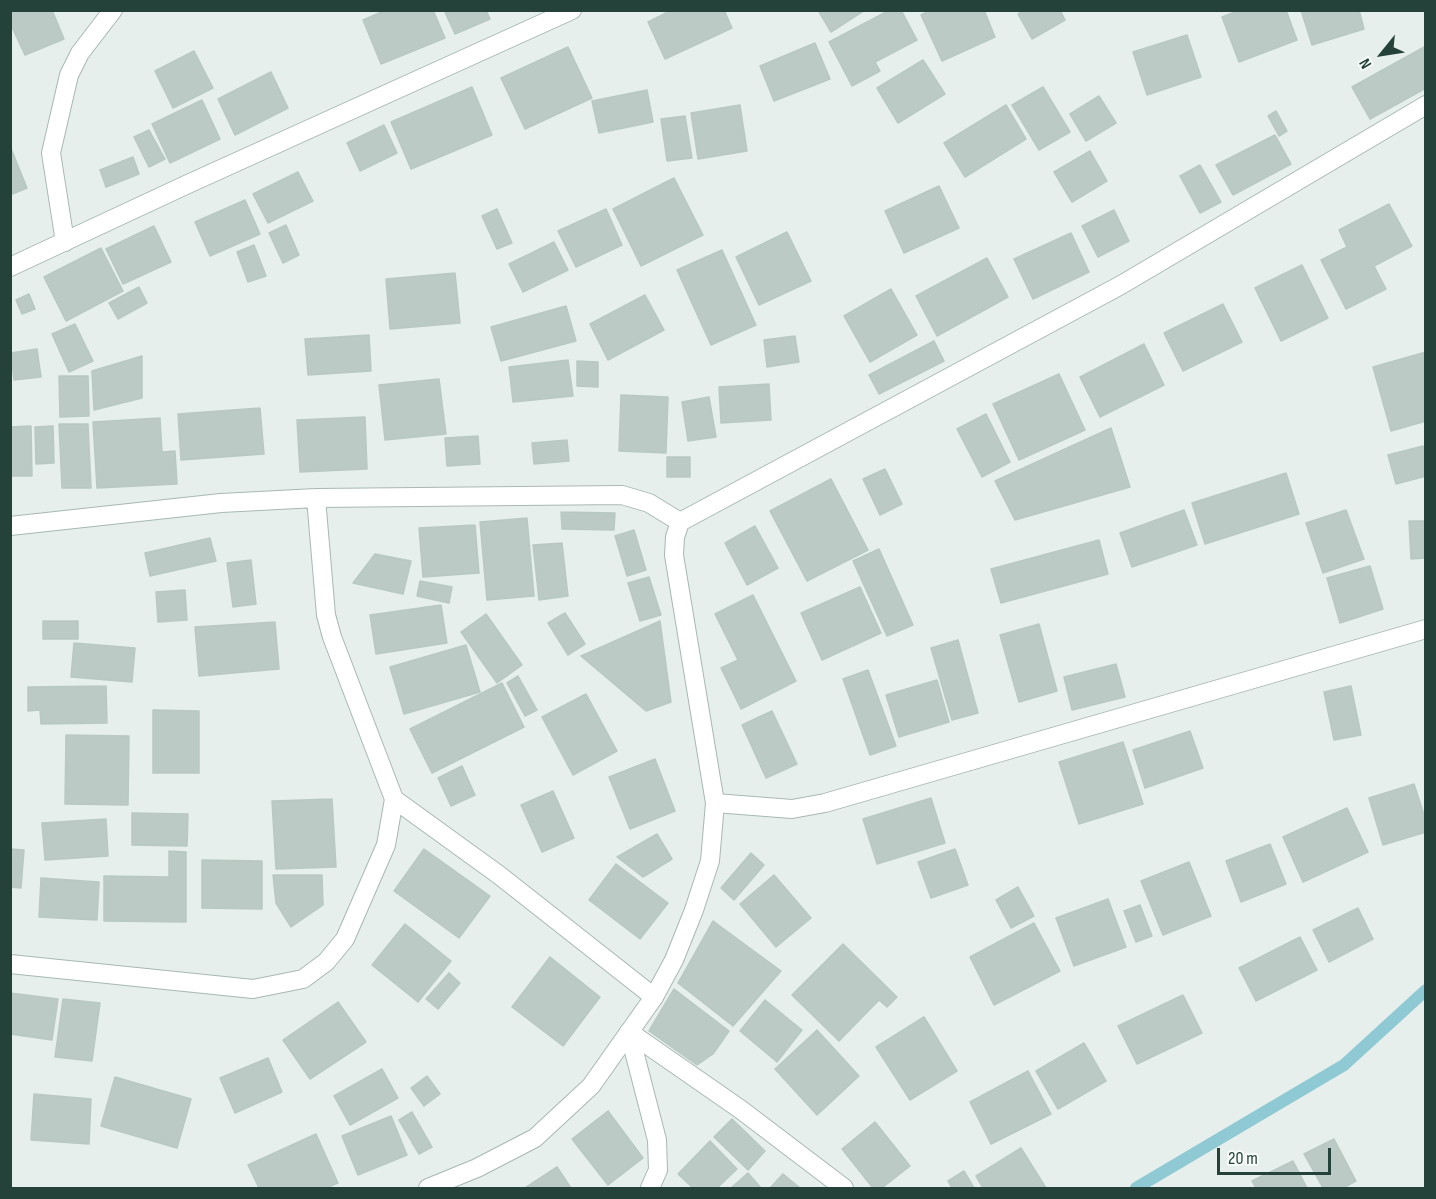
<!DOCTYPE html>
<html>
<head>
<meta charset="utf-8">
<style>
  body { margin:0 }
  #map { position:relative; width:1436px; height:1199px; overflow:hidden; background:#e6efeb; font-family:"Sofia Sans Condensed",sans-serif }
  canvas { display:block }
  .frame { position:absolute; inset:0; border:12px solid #24423a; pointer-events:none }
  .north { position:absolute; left:1352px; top:24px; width:60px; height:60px; -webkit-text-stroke:4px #f7fbf9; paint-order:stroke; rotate:240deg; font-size:16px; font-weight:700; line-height:24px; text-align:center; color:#24423a }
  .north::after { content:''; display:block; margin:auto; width:21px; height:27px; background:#24423a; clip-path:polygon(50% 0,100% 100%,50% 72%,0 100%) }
  .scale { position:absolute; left:1217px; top:1148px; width:114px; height:27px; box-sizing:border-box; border:3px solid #24423a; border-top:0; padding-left:8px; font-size:18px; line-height:21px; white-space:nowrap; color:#24423a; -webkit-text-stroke:4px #f7fbf9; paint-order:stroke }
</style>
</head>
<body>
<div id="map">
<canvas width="1436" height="1199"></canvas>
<div class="frame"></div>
<div class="north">N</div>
<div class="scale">20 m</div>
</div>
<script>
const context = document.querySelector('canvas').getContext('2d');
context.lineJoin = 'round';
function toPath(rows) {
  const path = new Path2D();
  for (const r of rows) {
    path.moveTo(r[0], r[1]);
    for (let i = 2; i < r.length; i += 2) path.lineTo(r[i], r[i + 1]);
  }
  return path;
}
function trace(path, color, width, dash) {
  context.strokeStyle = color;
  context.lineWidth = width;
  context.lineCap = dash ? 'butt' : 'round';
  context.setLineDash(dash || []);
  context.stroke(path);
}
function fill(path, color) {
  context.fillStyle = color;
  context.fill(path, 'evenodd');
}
trace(toPath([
  [1136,1188,1344,1065,1426,990]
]), '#8ec9d4', 12);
const building = toPath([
  [19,10,52,10,64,39,25,55,10,23,10,14,19,10],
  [386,10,433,10,445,38,381,64,363,20,386,10],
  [444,10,486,10,490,19,455,34,444,10],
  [672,10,724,10,732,28,665,59,648,22,672,10],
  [818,10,865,10,831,32,818,10],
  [890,10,901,10,917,40,875,62,880,71,852,86,829,42,890,10],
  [931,10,984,10,995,37,942,61,921,15,931,10],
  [1024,10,1060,10,1065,20,1032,39,1018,14,1024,10],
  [1240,10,1286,10,1297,40,1239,62,1222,17,1240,10],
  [1301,10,1359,10,1364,29,1312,45,1301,10],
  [1187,35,1201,77,1147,95,1133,52,1187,35],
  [815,43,830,79,774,101,760,66,815,43],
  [1426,46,1426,88,1370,119,1352,87,1426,46],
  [568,47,592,98,525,129,501,78,568,47],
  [194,51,213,88,173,108,155,71,194,51],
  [923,60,945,94,898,123,877,88,923,60],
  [271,72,288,108,235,135,218,99,271,72],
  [472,87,492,135,411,169,391,122,472,87],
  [1043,87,1070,132,1039,150,1012,105,1043,87],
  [647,90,653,122,599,133,592,101,647,90],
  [1099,96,1116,123,1086,141,1070,114,1099,96],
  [202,100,220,139,170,163,152,124,202,100],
  [740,105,747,151,698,159,691,113,740,105],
  [1006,105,1026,139,965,177,944,143,1006,105],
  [1276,111,1287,131,1279,136,1268,116,1276,111],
  [685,116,692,158,667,161,661,119,685,116],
  [384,125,397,153,360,171,347,143,384,125],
  [149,130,165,159,149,167,134,137,149,130],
  [1275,135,1291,164,1233,195,1216,165,1275,135],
  [10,146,27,188,10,195,10,146],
  [1090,151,1107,181,1072,202,1054,172,1090,151],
  [133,157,139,174,106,187,100,170,133,157],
  [1200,165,1221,202,1200,213,1180,176,1200,165],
  [298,172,313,201,268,223,253,194,298,172],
  [674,178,703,235,641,266,613,209,674,178],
  [939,186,959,228,904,253,885,211,939,186],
  [245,200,260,234,210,256,195,222,245,200],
  [1389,204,1412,246,1374,266,1386,289,1346,309,1321,260,1347,247,1339,230,1389,204],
  [497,209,512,243,497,249,482,216,497,209],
  [606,209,622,245,576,267,558,231,606,209],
  [1114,210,1129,241,1098,257,1082,226,1114,210],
  [286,225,299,255,283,263,269,233,286,225],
  [154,226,171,262,123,284,106,249,154,226],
  [787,232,811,281,759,305,736,257,787,232],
  [1071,233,1089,272,1033,299,1014,259,1071,233],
  [554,242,568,270,523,292,509,264,554,242],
  [254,245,266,276,248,282,237,252,254,245],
  [101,248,123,291,66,321,44,277,101,248],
  [722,250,756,325,711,345,677,270,722,250],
  [987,258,1008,297,937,336,916,296,987,258],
  [1302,265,1328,318,1281,341,1255,288,1302,265],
  [455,273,460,323,390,329,386,279,455,273],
  [139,287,147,303,118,319,109,303,139,287],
  [891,289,917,335,870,362,844,316,891,289],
  [29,294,35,309,22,314,16,300,29,294],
  [645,295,664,330,608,360,590,324,645,295],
  [1223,304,1242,342,1183,371,1164,333,1223,304],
  [566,306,576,341,501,361,491,327,566,306],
  [75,324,93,361,69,372,52,334,75,324],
  [369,335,371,371,308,375,305,339,369,335],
  [795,336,799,362,767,367,764,340,795,336],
  [934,341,944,361,879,394,869,375,934,341],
  [1144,344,1164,385,1100,417,1080,377,1144,344],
  [37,349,41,377,14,380,11,353,37,349],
  [1426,352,1426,421,1391,431,1373,367,1426,352],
  [142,356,142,398,94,410,92,371,142,356],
  [568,360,573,396,513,402,509,367,568,360],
  [577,361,598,362,598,387,577,386,577,361],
  [1059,374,1085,430,1019,460,993,404,1059,374],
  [59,376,88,376,89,416,60,417,59,376],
  [439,379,446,434,385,440,379,385,439,379],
  [769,384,771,420,721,423,719,387,769,384],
  [621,395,668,397,666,453,619,451,621,395],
  [709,397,716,437,688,441,682,402,709,397],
  [260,408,264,454,181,460,178,414,260,408],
  [986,414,1010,462,982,477,957,429,986,414],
  [365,417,367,469,300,472,297,420,365,417],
  [160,418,162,452,175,451,177,484,97,488,93,422,160,418],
  [59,424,88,424,91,488,62,488,59,424],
  [31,426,32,476,10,476,10,427,31,426],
  [53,426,54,463,36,464,35,427,53,426],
  [1111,428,1130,487,1015,520,995,481,1111,428],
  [478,436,480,464,447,466,445,438,478,436],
  [567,440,569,461,534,464,532,443,567,440],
  [1423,446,1426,458,1426,476,1396,484,1388,455,1423,446],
  [667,457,690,457,690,477,667,477,667,457],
  [885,469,902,504,880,515,863,479,885,469],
  [1286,473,1299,514,1205,544,1192,503,1286,473],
  [831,479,868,550,807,581,770,511,831,479],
  [1184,510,1197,545,1132,567,1120,533,1184,510],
  [1346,510,1364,559,1323,573,1306,523,1346,510],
  [561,512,615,513,614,530,562,529,561,512],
  [527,518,534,596,487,600,480,522,527,518],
  [1409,521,1426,521,1426,558,1411,559,1409,521],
  [475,525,479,573,423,577,419,528,475,525],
  [755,526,778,568,747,585,725,543,755,526],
  [634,530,646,570,627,576,615,536,634,530],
  [210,538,216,561,150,576,145,553,210,538],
  [1099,540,1108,574,1001,603,991,569,1099,540],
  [562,543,568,596,539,600,533,545,562,543],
  [879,549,913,625,887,636,853,561,879,549],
  [375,554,411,561,403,594,353,583,375,554],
  [251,560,256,604,233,607,227,563,251,560],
  [1370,566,1383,609,1340,623,1327,578,1370,566],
  [649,577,661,615,640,621,628,583,649,577],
  [420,581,452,587,449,603,417,596,420,581],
  [860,587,881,633,822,660,801,613,860,587],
  [185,590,187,620,158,622,156,592,185,590],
  [753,595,796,681,741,709,721,668,738,660,715,614,753,595],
  [441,605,447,643,376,654,370,615,441,605],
  [565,613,585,644,568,655,548,623,565,613],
  [486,614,522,665,497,683,461,632,486,614],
  [43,621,78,621,78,639,43,639,43,621],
  [660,621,671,702,646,711,581,656,660,621],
  [275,622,279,669,199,676,195,627,275,622],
  [1039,624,1057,691,1019,702,1000,635,1039,624],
  [958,640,978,713,952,720,931,648,958,640],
  [74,643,135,648,132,682,71,677,74,643],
  [466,645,480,692,404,714,390,667,466,645],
  [1116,664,1125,697,1072,710,1064,677,1116,664],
  [868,670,896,746,870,755,843,679,868,670],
  [518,676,537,710,525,716,507,683,518,676],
  [937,680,949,722,899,737,886,695,937,680],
  [502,683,524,727,432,773,410,729,502,683],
  [106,686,107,723,41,724,40,710,28,711,28,687,106,686],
  [1351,686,1361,735,1334,740,1324,692,1351,686],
  [586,694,617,751,573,775,542,717,586,694],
  [153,710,199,711,199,773,153,773,153,710],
  [772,711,797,764,766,778,742,725,772,711],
  [1190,731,1203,768,1145,788,1133,750,1190,731],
  [66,735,129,736,128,805,65,804,66,735],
  [1123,742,1143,804,1079,824,1059,762,1123,742],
  [655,759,675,811,630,829,609,777,655,759],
  [462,766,475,795,451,806,438,778,462,766],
  [1414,784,1426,821,1426,832,1383,845,1369,798,1414,784],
  [553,791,574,838,542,852,521,805,553,791],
  [931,798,945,843,877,864,863,819,931,798],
  [332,799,336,867,276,869,272,801,332,799],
  [1347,808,1368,852,1303,882,1283,837,1347,808],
  [132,813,188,814,187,846,132,845,132,813],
  [106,819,108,856,45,860,42,823,106,819],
  [657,834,672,859,643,877,617,857,657,834],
  [1270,844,1286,884,1241,902,1226,861,1270,844],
  [10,849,24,850,21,888,10,887,10,849],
  [424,849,490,896,459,938,394,891,424,849],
  [955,849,968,885,931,898,918,862,955,849],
  [169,851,186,852,186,922,104,921,104,876,169,877,169,851],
  [751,853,764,865,734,900,721,888,751,853],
  [202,860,262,861,262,909,202,908,202,860],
  [1189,862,1211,916,1163,935,1141,881,1189,862],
  [616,864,668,903,640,939,589,900,616,864],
  [273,875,322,875,323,905,291,927,276,903,273,875],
  [774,875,811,918,776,947,740,904,774,875],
  [41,878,99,882,97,920,39,917,41,878],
  [1018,887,1034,916,1011,928,996,900,1018,887],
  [1108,899,1126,947,1074,966,1056,918,1108,899],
  [1140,905,1152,936,1136,942,1124,911,1140,905],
  [1358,908,1373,939,1329,962,1313,930,1358,908],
  [713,921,781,971,733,1026,678,983,713,921],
  [1034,923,1060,971,994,1005,970,957,1034,923],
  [405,924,451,961,418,1002,372,965,405,924],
  [1300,937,1317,970,1256,1001,1239,968,1300,937],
  [843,944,897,997,887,1007,879,1000,839,1041,792,995,843,944],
  [550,957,600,997,563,1046,512,1007,550,957],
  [449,973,460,983,438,1009,426,999,449,973],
  [674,989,729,1031,713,1054,697,1065,649,1031,674,989],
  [10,993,58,999,52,1040,10,1034,10,993],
  [1183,995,1202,1033,1137,1064,1118,1026,1183,995],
  [63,999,100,1003,92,1061,55,1057,63,999],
  [765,1000,802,1030,777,1062,740,1031,765,1000],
  [338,1002,366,1042,310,1079,283,1040,338,1002],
  [924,1017,957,1071,910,1100,876,1047,924,1017],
  [817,1030,859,1076,817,1115,775,1069,817,1030],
  [1084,1043,1106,1081,1058,1109,1036,1071,1084,1043],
  [268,1058,282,1092,235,1113,220,1078,268,1058],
  [382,1069,398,1098,350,1125,334,1096,382,1069],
  [1028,1071,1051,1114,991,1144,970,1102,1028,1071],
  [427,1076,440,1094,424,1106,411,1088,427,1076],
  [115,1077,191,1099,177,1148,101,1126,115,1077],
  [34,1094,91,1099,89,1144,31,1140,34,1094],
  [608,1111,643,1158,608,1185,572,1139,608,1111],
  [412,1112,432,1147,419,1154,399,1120,412,1112],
  [391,1116,407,1155,358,1175,342,1136,391,1116],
  [732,1119,765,1151,748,1170,714,1137,732,1119],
  [875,1122,910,1166,882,1188,873,1188,842,1149,875,1122],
  [316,1134,338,1183,326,1188,259,1188,248,1165,316,1134],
  [1334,1139,1356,1181,1343,1188,1323,1188,1304,1154,1334,1139],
  [710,1141,737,1169,717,1188,693,1188,678,1174,710,1141],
  [1021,1148,1046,1188,983,1188,976,1176,1021,1148],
  [1293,1161,1307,1188,1256,1188,1252,1181,1293,1161],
  [557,1167,571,1188,525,1188,557,1167],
  [964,1171,974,1188,952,1188,948,1181,964,1171],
  [748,1173,761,1188,731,1188,748,1173],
  [783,1174,800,1188,770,1188,783,1174]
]);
fill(building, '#bbcac4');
trace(building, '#b8c9c2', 1.5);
const minor = toPath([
  [65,242,51,153,69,75,80,53,113,10],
  [10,267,188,184,572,10],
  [10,526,221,503,316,498,622,495,649,503,680,522],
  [394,799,499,875,654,997],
  [715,803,792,809,825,803,1426,629],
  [10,964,253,989,303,979,326,962,345,939,386,845,394,799,332,637,326,615,316,498],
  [629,1032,740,1109,844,1188],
  [629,1032,657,1140,658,1170,650,1188]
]);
const tertiary = toPath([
  [428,1188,477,1168,535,1138,591,1086,654,997,674,960,694,910,710,861,715,803,674,555,675,537,680,522,1121,285,1426,105]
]);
trace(minor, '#a8b8b2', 20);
trace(tertiary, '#a8b8b2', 20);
trace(minor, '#fff', 18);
trace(tertiary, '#fff', 18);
</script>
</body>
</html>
